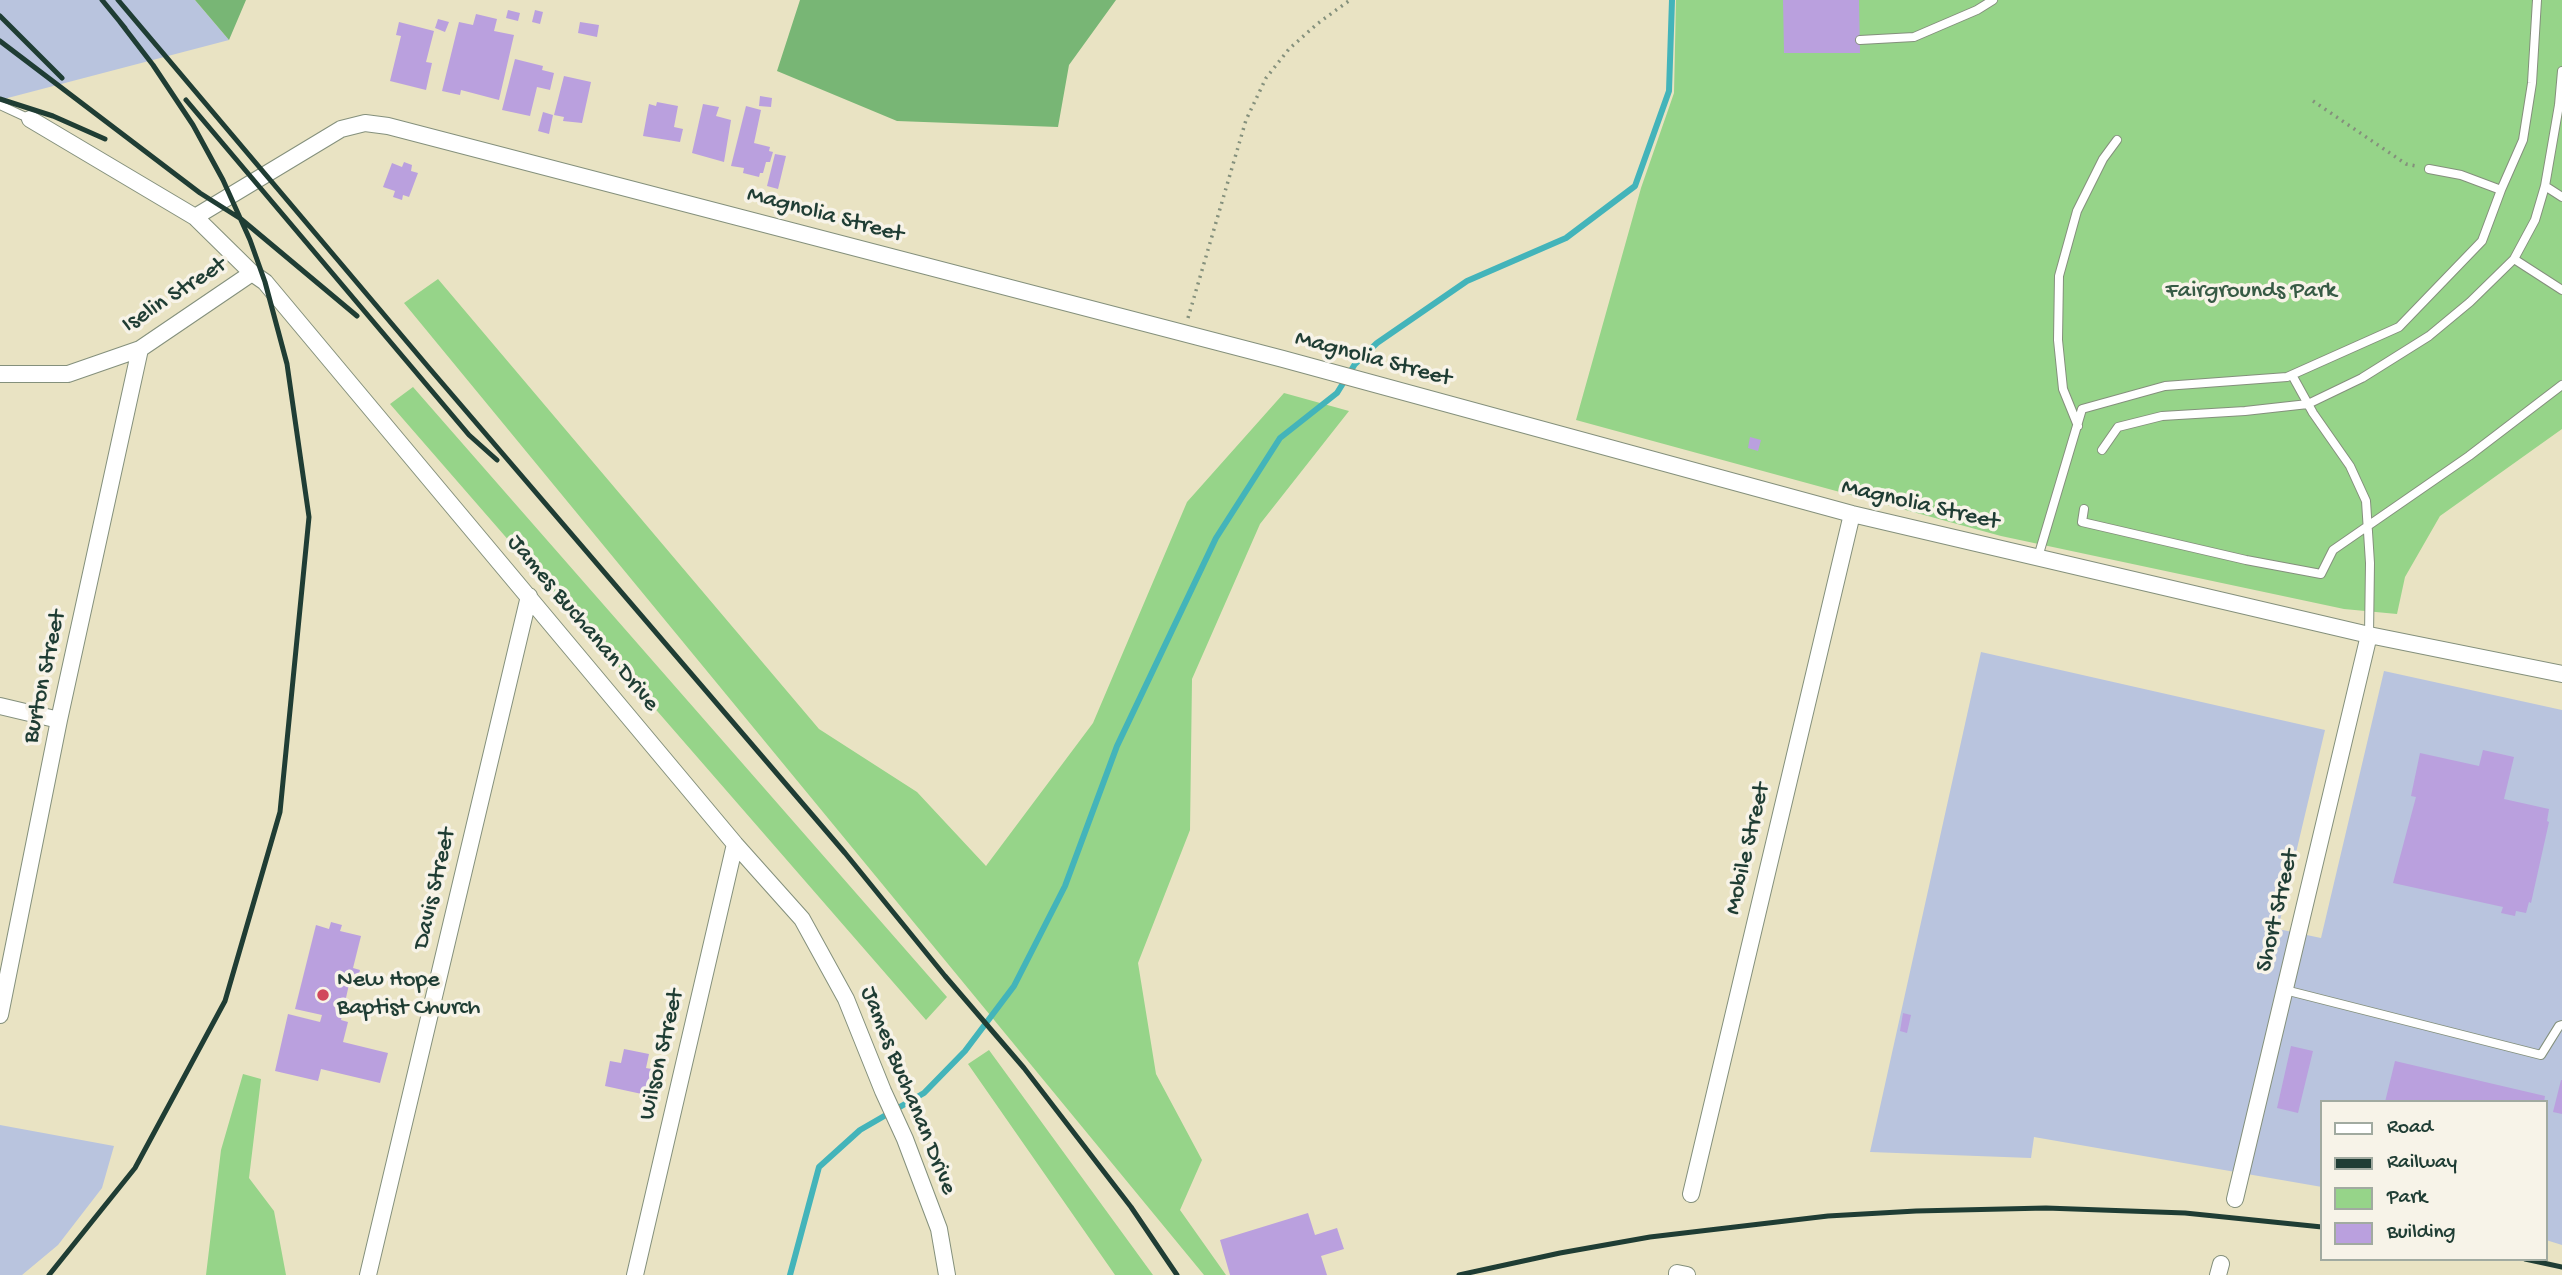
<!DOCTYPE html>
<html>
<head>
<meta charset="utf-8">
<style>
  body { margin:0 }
  #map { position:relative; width:2562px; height:1275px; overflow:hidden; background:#e9e3c3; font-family:"Gochi Hand",sans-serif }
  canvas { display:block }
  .legend { position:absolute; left:2320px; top:1100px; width:228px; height:161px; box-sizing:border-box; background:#f7f3e8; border:2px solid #a1aaa0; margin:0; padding:9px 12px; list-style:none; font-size:21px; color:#1f3d34 }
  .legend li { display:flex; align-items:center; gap:14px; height:35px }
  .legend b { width:35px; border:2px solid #a1aaa0 }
</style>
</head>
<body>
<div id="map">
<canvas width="2562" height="1275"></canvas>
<ul class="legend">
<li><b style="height:9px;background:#fff"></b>Road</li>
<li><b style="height:9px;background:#1f3d34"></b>Railway</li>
<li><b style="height:19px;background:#96d489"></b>Park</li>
<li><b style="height:19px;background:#baa0de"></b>Building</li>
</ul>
</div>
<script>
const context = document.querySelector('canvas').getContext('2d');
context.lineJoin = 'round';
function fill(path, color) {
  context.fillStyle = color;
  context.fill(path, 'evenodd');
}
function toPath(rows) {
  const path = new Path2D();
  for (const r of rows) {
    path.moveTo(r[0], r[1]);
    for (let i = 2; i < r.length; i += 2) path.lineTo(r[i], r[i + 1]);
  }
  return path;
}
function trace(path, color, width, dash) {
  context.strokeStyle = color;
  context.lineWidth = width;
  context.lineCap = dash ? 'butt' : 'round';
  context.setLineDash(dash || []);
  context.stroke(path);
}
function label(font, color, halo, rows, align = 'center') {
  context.font = font + ' "Gochi Hand",sans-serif';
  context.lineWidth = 7;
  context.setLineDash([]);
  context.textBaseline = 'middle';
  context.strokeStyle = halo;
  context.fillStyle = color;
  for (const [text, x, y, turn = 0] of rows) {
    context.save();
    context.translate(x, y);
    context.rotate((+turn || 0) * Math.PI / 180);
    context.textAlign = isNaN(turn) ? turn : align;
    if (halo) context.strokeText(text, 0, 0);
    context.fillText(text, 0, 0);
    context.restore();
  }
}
fill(toPath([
  [0,0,195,0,229,40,0,100],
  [1981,652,2325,730,2278,929,2321,938,2384,671,2562,710,2562,1245,2546,1240,2546,1102,2322,1102,2322,1187,2034,1137,2031,1158,1870,1152],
  [0,1125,114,1146,102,1188,58,1245,22,1275,0,1275]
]), '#b9c4de');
fill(toPath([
  [1676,0,2562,0,2562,429,2440,516,2405,577,2397,614,2344,609,2001,536,1576,420,1641,188,1674,93],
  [438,279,819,729,917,792,986,866,1093,723,1187,502,1284,393,1349,411,1260,524,1192,679,1190,830,1138,963,1156,1074,1202,1160,1180,1210,1226,1275,1204,1275,404,303],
  [413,387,947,997,926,1020,390,404],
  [989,1050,1153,1275,1115,1275,968,1064],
  [243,1074,261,1079,249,1178,274,1211,286,1275,206,1275,221,1150]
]), '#96d489');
fill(toPath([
  [195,0,246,0,229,40],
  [800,0,1116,0,1069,65,1058,127,897,121,777,71]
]), '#78b675');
trace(toPath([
  [790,1275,819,1167,860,1130,924,1093,965,1051,1014,986,1065,886,1117,746,1216,538,1280,438,1337,393,1355,364,1377,343,1467,281,1566,238,1635,186,1669,91,1672,0]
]), '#43b4ba', 6);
fill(toPath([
  [1783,0,1859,0,1860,53,1784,53],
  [508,10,520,13,518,21,506,18],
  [535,10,543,12,540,24,532,22],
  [476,14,497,19,494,31,514,35,499,100,461,90,460,95,442,91,459,22,473,25],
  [438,19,449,22,445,32,435,28],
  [399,22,434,31,426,62,432,63,426,90,390,81,401,36,396,35],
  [580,22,599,25,597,37,578,33],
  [515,59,543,66,542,70,554,73,550,90,537,87,530,116,502,110],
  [564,76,591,82,582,123,563,121,564,117,554,115],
  [760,96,772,98,771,107,759,106],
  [657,102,678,106,674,127,683,129,680,142,643,136,649,104,656,106],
  [703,104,719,107,716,116,731,120,724,162,692,153],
  [746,106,761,110,754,143,770,147,769,151,773,152,770,162,766,162,763,173,760,173,759,177,743,173,744,168,731,166],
  [543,112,553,115,549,134,538,131],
  [775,154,786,156,778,189,767,186],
  [404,162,412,165,411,171,418,173,409,197,403,195,402,200,393,197,395,191,383,187,392,163,402,167],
  [1750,437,1761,440,1758,451,1748,448],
  [2483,750,2514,757,2504,799,2549,809,2547,821,2549,822,2531,903,2529,902,2526,913,2516,911,2515,916,2501,913,2503,907,2393,883,2416,797,2411,796,2420,753,2479,766],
  [331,922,342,925,340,931,361,936,353,968,360,970,357,982,350,980,341,1020,348,1022,343,1042,388,1053,380,1083,321,1069,318,1081,275,1071,288,1014,320,1022,322,1015,295,1009,316,925,329,929],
  [1903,1013,1911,1015,1907,1033,1900,1031],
  [2291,1046,2313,1051,2298,1113,2277,1108],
  [624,1049,649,1054,646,1068,657,1070,651,1096,605,1086,610,1061,621,1063],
  [2395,1061,2545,1096,2544,1102,2385,1102],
  [2561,1080,2562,1080,2562,1114,2553,1112],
  [1308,1213,1315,1235,1337,1228,1344,1249,1321,1256,1327,1275,1230,1275,1220,1240]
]), '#baa0de');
const lane = toPath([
  [1860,40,1914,37,1977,10,1993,0],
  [0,105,30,119],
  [2429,169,2461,175,2501,190],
  [2545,186,2562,197],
  [2514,259,2562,290],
  [2292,375,2313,413,2350,466,2366,501,2370,563,2369,635],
  [2078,426,2063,389,2058,340,2059,276,2077,211,2103,159,2117,140],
  [2102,450,2118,427,2162,416,2245,411,2308,404,2362,378,2429,336,2470,302,2514,259,2535,220,2545,186,2559,105,2562,71],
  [2084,509,2082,522,2246,560,2321,574,2333,550,2469,456,2562,385],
  [2038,557,2082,409,2165,386,2287,377,2399,327,2482,241,2501,190,2523,140,2532,83,2537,0],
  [2285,990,2541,1055,2559,1026,2562,1025]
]);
const street = toPath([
  [30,119,195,217,252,273,265,282,735,844,802,919,846,999,883,1091,905,1139,939,1229,947,1275],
  [195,217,341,129,365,123,388,126,1283,359,1852,514,2369,635,2562,674],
  [0,374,68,374,140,349,252,273],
  [0,706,59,720],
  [0,1015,59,720,140,349],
  [1691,1194,1852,514],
  [2235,1199,2369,635],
  [368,1275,529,596],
  [635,1275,735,844],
  [1677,1275,1677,1273,1687,1275],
  [2218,1275,2221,1264]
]);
trace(lane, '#84907c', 10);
trace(street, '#84907c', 18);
trace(toPath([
  [2313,101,2406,164,2416,166],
  [1188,318,1246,120,1266,78,1289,49,1317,24,1350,0]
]), '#84907c', 3.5, [2, 5]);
trace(lane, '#fff', 8);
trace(street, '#fff', 16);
trace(toPath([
  [102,0,125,28],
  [118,0,430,369,845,853,945,976,1024,1068,1131,1207,1177,1275],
  [0,16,62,78],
  [0,41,200,193,241,219,357,316],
  [0,99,53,116,105,139],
  [186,100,469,435,497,460],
  [2525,1259,2562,1267],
  [49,1275,135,1168,225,1001,280,812,309,517,287,364,265,282,250,240,223,180,193,125,153,65,120,22],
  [1459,1275,1560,1253,1650,1237,1828,1216,1916,1211,2046,1208,2185,1213,2322,1227]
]), '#1f3d34', 5);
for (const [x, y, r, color] of [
  [323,995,7,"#d1495b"]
]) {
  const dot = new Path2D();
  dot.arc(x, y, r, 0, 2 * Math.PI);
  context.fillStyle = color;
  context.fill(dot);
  trace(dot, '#f7f3e8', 2.5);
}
label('24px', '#1f3d34', '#f7f3e8', [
  ["Magnolia Street",825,216,15],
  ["Iselin Street",175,296,-33],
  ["Magnolia Street",1373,360,15],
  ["Magnolia Street",1920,506,13],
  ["James Buchanan Drive",582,624,50],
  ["Burton Street",46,677,-78],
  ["Mobile Street",1749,849,-77],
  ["Davis Street",436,889,-77],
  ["Short Street",2279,911,-77],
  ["Wilson Street",663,1055,-77],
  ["James Buchanan Drive",907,1091,68]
]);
label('24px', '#375b45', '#f7f3e8', [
  ["Fairgrounds Park",2251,292]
]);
label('24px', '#1f3d34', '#f7f3e8', [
  ["New Hope",337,981],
  ["Baptist Church",337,1009]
], 'left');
</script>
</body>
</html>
